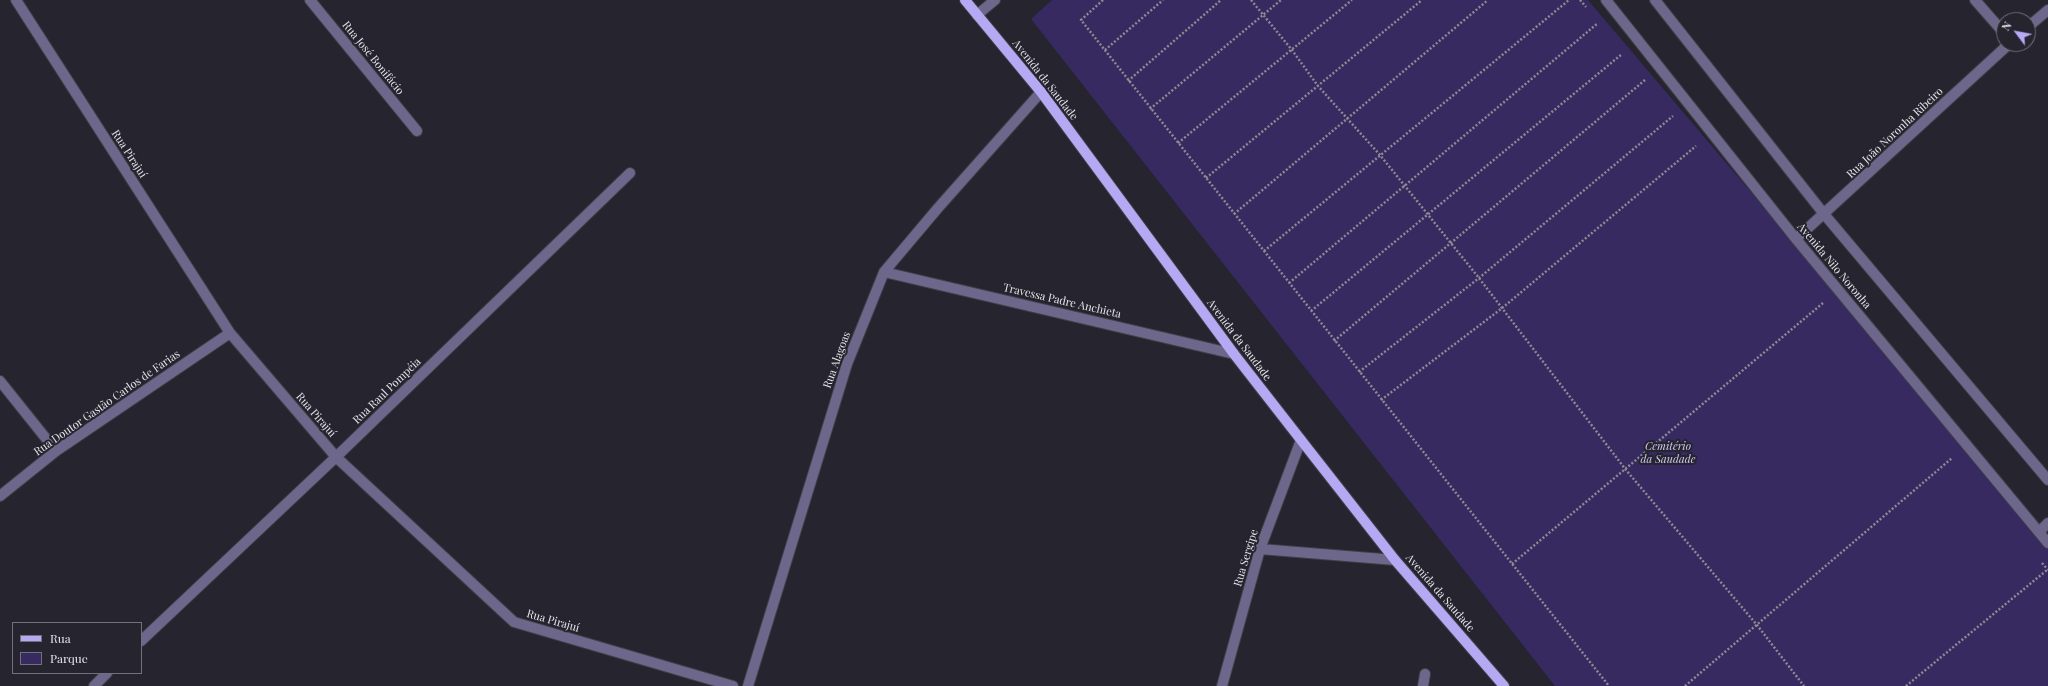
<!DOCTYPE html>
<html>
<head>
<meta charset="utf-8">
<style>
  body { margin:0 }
  #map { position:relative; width:2048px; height:686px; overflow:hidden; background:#26242e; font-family:"Playfair Display",serif }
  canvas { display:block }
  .legend { position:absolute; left:12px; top:622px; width:130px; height:52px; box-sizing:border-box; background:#26242e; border:1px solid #72717a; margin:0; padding:5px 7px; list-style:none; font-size:12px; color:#e5e4eb }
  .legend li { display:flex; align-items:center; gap:8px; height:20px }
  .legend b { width:20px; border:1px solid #72717a }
  .north { position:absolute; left:1996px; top:12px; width:40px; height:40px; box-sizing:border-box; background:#26242e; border:1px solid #72717a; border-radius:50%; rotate:302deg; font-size:11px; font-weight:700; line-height:16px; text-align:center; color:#e5e4eb }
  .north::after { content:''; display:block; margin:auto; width:14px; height:18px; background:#b7abf7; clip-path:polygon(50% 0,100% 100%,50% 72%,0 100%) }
</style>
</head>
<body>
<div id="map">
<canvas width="2048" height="686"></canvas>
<ul class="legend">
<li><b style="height:5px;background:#b4a9f2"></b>Rua</li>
<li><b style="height:11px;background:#362a60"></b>Parque</li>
</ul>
<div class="north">N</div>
</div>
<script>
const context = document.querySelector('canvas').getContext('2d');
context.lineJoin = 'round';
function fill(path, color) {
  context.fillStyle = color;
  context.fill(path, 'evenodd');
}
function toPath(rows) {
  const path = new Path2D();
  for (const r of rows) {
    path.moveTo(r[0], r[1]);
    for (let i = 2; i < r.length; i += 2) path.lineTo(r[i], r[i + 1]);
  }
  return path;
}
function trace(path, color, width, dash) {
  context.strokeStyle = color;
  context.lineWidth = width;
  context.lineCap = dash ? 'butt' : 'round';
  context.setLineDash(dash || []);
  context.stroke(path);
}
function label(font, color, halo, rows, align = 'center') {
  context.font = font + ' "Playfair Display",serif';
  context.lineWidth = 4;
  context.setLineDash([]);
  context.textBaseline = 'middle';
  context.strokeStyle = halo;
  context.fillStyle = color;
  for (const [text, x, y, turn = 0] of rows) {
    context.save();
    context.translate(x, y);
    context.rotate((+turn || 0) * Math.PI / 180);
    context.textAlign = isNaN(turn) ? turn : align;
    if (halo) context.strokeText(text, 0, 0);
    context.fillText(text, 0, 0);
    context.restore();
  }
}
fill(toPath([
  [1052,0,1588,0,1967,447,2048,546,2048,686,1555,686,1031,19]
]), '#362a60');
const minor = toPath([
  [16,0,230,333,336,457,514,622,733,686],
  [310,0,417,131],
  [1606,0,1796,239,2048,543],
  [1655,0,1824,214,2048,480],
  [1975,0,2004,33],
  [977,15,995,0],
  [2028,27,2048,10],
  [1796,239,2009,44],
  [884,272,1234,354],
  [0,381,56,451],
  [0,496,56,451,230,333],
  [2039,532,2048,523],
  [1260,549,1395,560],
  [141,641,336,457,630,173],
  [94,686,107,673],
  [748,686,847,364,884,272,938,208,1041,92],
  [1222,686,1260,549,1301,440],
  [1423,686,1425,674]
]);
const major = toPath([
  [965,0,1041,92,1234,354,1301,440,1395,560,1504,686]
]);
trace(minor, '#413f48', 12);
trace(major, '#413f48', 12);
trace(toPath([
  [1103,0,1081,20,1609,686],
  [1251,0,1292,50,1318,86,1380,155,1479,278,1626,470,1757,625,1804,686],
  [1580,0,1586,7],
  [1105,50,1163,0],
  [1128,81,1221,0],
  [1150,109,1281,0],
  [1178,143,1352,0],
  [1206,178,1422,0],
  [1234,214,1488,0],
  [1264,251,1569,0],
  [1289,283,1598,23],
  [1311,311,1622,54],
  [1334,341,1645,80],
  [1359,372,1479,278,1673,116],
  [1381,400,1501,309,1696,146],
  [2042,563,2048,570],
  [1512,564,1823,303],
  [1685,686,1952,458],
  [1906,686,2047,570]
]), '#8c8a92', 2.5, [2, 2]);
trace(minor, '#6d688b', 10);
trace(major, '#b4a9f2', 10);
label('11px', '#e5e4eb', '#26242e', [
  ["Rua José Bonifácio",373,58,51],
  ["Avenida da Saudade",1045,80,52],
  ["Rua João Noronha Ribeiro",1895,133,-43],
  ["Rua Pirajuí",129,154,57],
  ["Avenida Nilo Noronha",1834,266,50],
  ["Travessa Padre Anchieta",1062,301,13],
  ["Avenida da Saudade",1239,340,53],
  ["Rua Alagoas",837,360,-70],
  ["Rua Raul Pompéia",387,391,-44],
  ["Rua Doutor Gastão Carlos de Farias",107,403,-35],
  ["Rua Pirajuí",316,415,49],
  ["Rua Sergipe",1246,558,-73],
  ["Avenida da Saudade",1440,593,49],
  ["Rua Pirajuí",553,621,16]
]);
label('italic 11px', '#d1cbf7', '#26242e', [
  ["Cemitério",1668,447],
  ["da Saudade",1668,460]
]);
</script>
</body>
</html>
